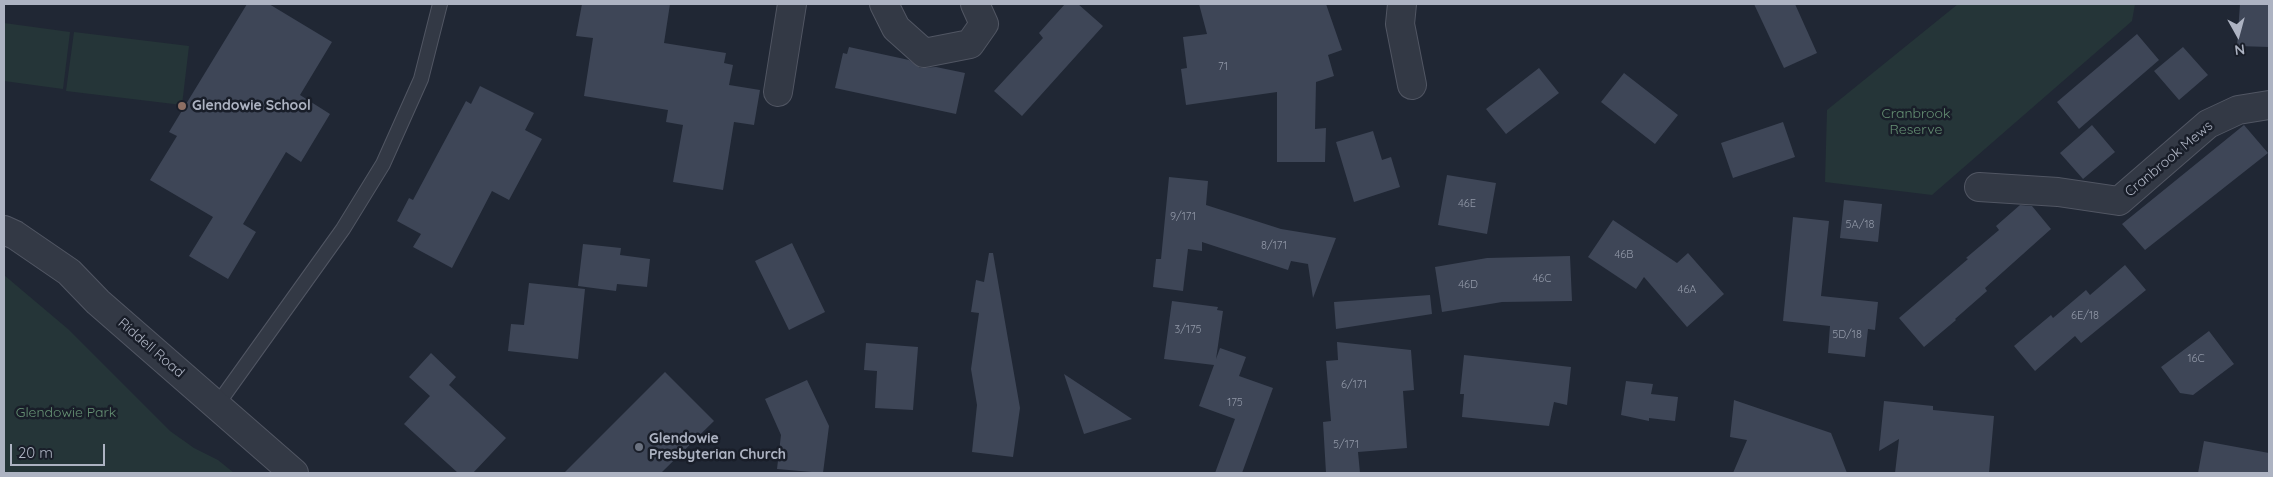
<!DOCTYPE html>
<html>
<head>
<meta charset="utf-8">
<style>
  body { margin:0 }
  #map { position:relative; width:2273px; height:477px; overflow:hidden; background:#202734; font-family:Quicksand,sans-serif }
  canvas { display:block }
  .frame { position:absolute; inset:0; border:5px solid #adb3c2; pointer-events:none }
  .north { position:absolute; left:2213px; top:10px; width:50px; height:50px; -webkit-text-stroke:4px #191e29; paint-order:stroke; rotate:173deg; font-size:14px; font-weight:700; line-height:20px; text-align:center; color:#adb3c2 }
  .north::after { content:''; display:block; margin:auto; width:18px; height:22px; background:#adb3c2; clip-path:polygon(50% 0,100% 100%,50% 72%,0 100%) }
  .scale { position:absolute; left:10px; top:444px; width:95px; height:22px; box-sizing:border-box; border:2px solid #adb3c2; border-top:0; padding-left:6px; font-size:15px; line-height:18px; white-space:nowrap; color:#adb3c2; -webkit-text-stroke:4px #191e29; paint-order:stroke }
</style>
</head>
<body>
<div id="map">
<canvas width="2273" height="477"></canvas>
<div class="frame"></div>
<div class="north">N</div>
<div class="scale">20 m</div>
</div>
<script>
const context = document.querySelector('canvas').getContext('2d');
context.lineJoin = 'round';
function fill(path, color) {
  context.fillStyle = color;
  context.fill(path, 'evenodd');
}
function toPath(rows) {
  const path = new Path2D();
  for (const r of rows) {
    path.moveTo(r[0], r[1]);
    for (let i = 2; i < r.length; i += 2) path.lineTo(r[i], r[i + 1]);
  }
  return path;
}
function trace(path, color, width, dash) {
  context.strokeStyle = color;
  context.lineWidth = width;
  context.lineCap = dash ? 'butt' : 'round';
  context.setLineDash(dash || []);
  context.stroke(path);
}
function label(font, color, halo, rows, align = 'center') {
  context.font = font + ' Quicksand,sans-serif';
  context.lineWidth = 5;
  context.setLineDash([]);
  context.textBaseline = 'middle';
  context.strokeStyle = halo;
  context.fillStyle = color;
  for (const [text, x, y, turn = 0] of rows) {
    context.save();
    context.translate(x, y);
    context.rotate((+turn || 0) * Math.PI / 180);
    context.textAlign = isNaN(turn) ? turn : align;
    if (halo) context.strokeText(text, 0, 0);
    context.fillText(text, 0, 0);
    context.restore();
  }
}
fill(toPath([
  [1958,4,2135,4,2132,21,1932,195,1825,182,1827,110],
  [4,23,70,32,63,89,4,81],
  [74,32,189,46,182,105,66,91],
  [4,275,68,329,170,431,194,448,218,460,234,473,4,473]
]), '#253538');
fill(toPath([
  [247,4,269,4,332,42,300,95,330,114,301,162,286,152,243,224,256,232,228,279,189,256,213,217,150,180,177,136,169,132],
  [582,4,670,4,664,43,726,53,724,63,733,65,729,85,760,90,754,125,734,122,723,190,673,182,683,125,666,122,668,110,584,96,593,38,576,36],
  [1065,4,1078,4,1103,26,1022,116,994,91,1043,38,1039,33],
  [1199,4,1326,4,1342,50,1328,55,1334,76,1316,82,1315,129,1326,128,1325,162,1277,162,1277,92,1186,105,1181,69,1187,68,1183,37,1207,34],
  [1754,4,1795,4,1817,53,1784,68],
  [2240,4,2269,4,2269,47,2237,46],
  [2137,34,2159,60,2079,129,2057,102],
  [849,47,909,60,920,68,936,67,965,73,956,114,835,88,843,53,847,54],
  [2183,47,2208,75,2179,100,2154,71],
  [1539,68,1559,93,1506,134,1486,109],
  [1624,73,1678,115,1655,144,1601,102],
  [480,86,534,113,525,130,542,139,509,200,492,191,452,268,413,247,421,234,397,221,409,198,413,200,466,101,471,104],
  [1783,122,1795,157,1733,178,1721,143],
  [2092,125,2115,152,2083,179,2060,153],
  [2244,125,2268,153,2145,250,2122,224],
  [1373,131,1382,160,1391,157,1400,187,1354,202,1336,142],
  [1447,175,1496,183,1487,234,1438,225],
  [1169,177,1208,181,1206,205,1281,229,1336,238,1313,298,1308,264,1291,261,1288,270,1202,242,1202,251,1188,249,1183,291,1153,287,1156,259,1161,259],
  [1844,200,1882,204,1878,242,1840,238],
  [2020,205,2032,206,2051,229,1985,288,1987,291,1955,319,1956,320,1924,347,1899,318,1968,259,1966,258,1999,230,1996,226],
  [1793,217,1829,221,1821,296,1878,302,1875,330,1868,329,1865,357,1828,353,1830,326,1783,321],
  [1613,220,1677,263,1688,253,1724,294,1687,327,1644,277,1636,289,1588,257],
  [792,243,825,312,789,330,755,261],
  [583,244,621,248,620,255,650,259,647,287,617,284,616,291,578,286],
  [989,253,993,253,1020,408,1013,457,972,452,977,405,971,369,979,313,971,312,976,280,984,282],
  [1570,256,1572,301,1502,302,1442,312,1435,267,1487,258],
  [2125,265,2146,290,2081,343,2075,336,2035,371,2014,346,2051,315,2053,318,2086,290,2090,295],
  [529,283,585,289,578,359,508,351,511,324,524,325],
  [1430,295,1432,314,1336,329,1334,302],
  [1172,301,1218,307,1217,310,1223,311,1216,359,1220,348,1246,357,1239,376,1273,388,1242,473,1215,473,1235,419,1199,406,1214,365,1164,359],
  [2209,331,2234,364,2193,395,2180,393,2161,367],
  [1337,342,1411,350,1414,390,1403,391,1407,448,1358,452,1360,473,1326,473,1323,422,1331,421,1326,361,1338,360],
  [866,343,918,347,913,410,875,408,877,371,864,370],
  [431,353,456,377,449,385,506,438,473,473,458,473,404,424,430,396,409,377],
  [1464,355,1571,367,1567,405,1554,402,1549,426,1462,417,1464,394,1460,394],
  [665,372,714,421,661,473,564,473],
  [1064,374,1132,419,1084,434],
  [807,380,829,426,823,473,777,469,781,435,765,399],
  [1626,381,1653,384,1651,394,1678,397,1675,421,1649,418,1649,421,1621,415],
  [1734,400,1831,433,1847,473,1733,473,1747,440,1730,437],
  [1884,401,1933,406,1933,410,1994,416,1989,473,1895,473,1899,439,1879,451],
  [2204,441,2269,453,2269,473,2198,473]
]), '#3e4657');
const service = toPath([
  [217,405,343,229,383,164,421,79,440,4]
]);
const minor = toPath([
  [884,4,896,28,924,53,970,44,984,24,975,4],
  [1402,4,1400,24,1412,85],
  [778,92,792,4],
  [1979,187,2058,192,2119,201,2208,124,2238,110,2269,105]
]);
const tertiary = toPath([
  [4,230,15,235,69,272,98,302,294,473]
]);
trace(service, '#515663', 16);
trace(minor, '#515663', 30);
trace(tertiary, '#515663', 30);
trace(service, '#333945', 14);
trace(minor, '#333945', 28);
trace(tertiary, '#333945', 28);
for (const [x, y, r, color] of [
  [182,106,5,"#8d6e63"],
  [639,447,5,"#6b7280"]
]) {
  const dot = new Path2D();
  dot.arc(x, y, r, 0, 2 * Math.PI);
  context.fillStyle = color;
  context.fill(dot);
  trace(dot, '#191e29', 2);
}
label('11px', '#9198a7', null, [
  ["71",1223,67],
  ["46E",1467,204],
  ["9/171",1183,217],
  ["5A/18",1860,225],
  ["8/171",1274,246],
  ["46B",1624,255],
  ["46C",1542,279],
  ["46D",1468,285],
  ["46A",1687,290],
  ["6E/18",2085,316],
  ["3/175",1188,330],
  ["5D/18",1847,335],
  ["16C",2196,359],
  ["6/171",1354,385],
  ["175",1235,403],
  ["5/171",1346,445]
]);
label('bold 14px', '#adb3c2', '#191e29', [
  ["Glendowie School",192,106],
  ["Glendowie",649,439],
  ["Presbyterian Church",649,455]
], 'left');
label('14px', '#669174', '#191e29', [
  ["Cranbrook",1916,114],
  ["Reserve",1916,130],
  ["Glendowie Park",66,413]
]);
label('14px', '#adb3c2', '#191e29', [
  ["Cranbrook Mews",2169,159,-40],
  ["Riddell Road",151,348,41]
]);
</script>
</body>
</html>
